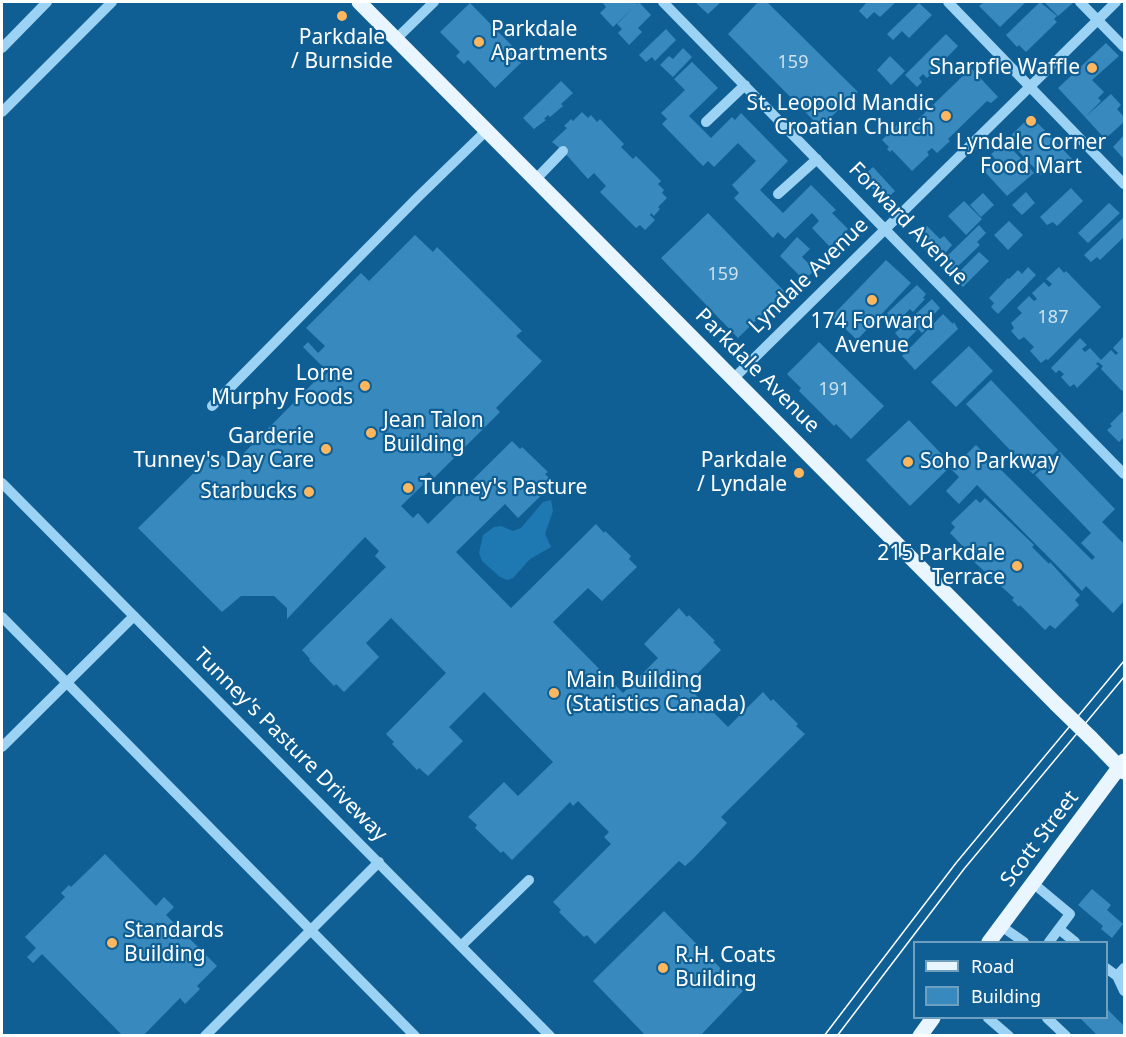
<!DOCTYPE html>
<html>
<head>
<meta charset="utf-8">
<style>
  body { margin:0 }
  #map { position:relative; width:1126px; height:1037px; overflow:hidden; background:#0f5f94; font-family:"Noto Sans",sans-serif }
  canvas { display:block }
  .frame { position:absolute; inset:0; border:3px solid #fff; pointer-events:none }
  .legend { position:absolute; left:913px; top:941px; width:195px; height:78px; box-sizing:border-box; background:#0f5f94; border:2px solid #6f9fbf; margin:0; padding:8px 10px; list-style:none; font-size:18px; color:#fff }
  .legend li { display:flex; align-items:center; gap:12px; height:30px }
  .legend b { width:30px; border:2px solid #6f9fbf }
</style>
</head>
<body>
<div id="map">
<canvas width="1126" height="1037"></canvas>
<div class="frame"></div>
<ul class="legend">
<li><b style="height:8px;background:#e9f5ff"></b>Road</li>
<li><b style="height:16px;background:#3889bd"></b>Building</li>
</ul>
</div>
<script>
const context = document.querySelector('canvas').getContext('2d');
context.lineJoin = 'round';
function fill(path, color) {
  context.fillStyle = color;
  context.fill(path, 'evenodd');
}
function toPath(rows) {
  const path = new Path2D();
  for (const r of rows) {
    path.moveTo(r[0], r[1]);
    for (let i = 2; i < r.length; i += 2) path.lineTo(r[i], r[i + 1]);
  }
  return path;
}
function trace(path, color, width, dash) {
  context.strokeStyle = color;
  context.lineWidth = width;
  context.lineCap = dash ? 'butt' : 'round';
  context.setLineDash(dash || []);
  context.stroke(path);
}
function label(font, color, halo, rows, align = 'center') {
  context.font = font + ' "Noto Sans",sans-serif';
  context.lineWidth = 4.5;
  context.setLineDash([]);
  context.textBaseline = 'middle';
  context.strokeStyle = halo;
  context.fillStyle = color;
  for (const [text, x, y, turn = 0] of rows) {
    context.save();
    context.translate(x, y);
    context.rotate((+turn || 0) * Math.PI / 180);
    context.textAlign = isNaN(turn) ? turn : align;
    if (halo) context.strokeText(text, 0, 0);
    context.fillText(text, 0, 0);
    context.restore();
  }
}
fill(toPath([
  [551,500,553,511,545,534,551,547,530,559,513,578,507,580,500,577,482,561,479,553,483,535,494,527,501,526,513,531,521,528,543,502]
]), '#1e79b2');
fill(toPath([
  [602,2,635,2,637,4,639,2,651,15,638,28,642,32,629,45,618,33,622,29,617,24,633,8,613,27,600,13,606,7],
  [696,2,721,2,708,14,697,4],
  [758,2,767,2,858,92,820,127,728,34],
  [865,2,896,2,880,17,874,12,867,19,859,11,866,3],
  [984,2,1026,2,1000,27,979,6],
  [1040,2,1057,16,1054,19,1057,22,1026,52,1019,45,1017,47,1006,35],
  [1044,2,1074,2,1058,16],
  [470,3,525,59,495,88,468,60,464,64,456,56,460,52,440,32],
  [919,3,932,15,909,38,902,31,893,40,887,34],
  [666,29,676,40,655,61,652,57,646,62,639,55],
  [946,34,958,46,927,78,923,74,919,78,922,82,917,87,905,75],
  [1106,43,1119,56,1092,80,1104,92,1098,98,1101,101,1085,117,1058,88],
  [683,48,692,57,673,77,660,65,669,56,673,59],
  [890,56,905,71,891,85,877,70],
  [692,62,718,88,689,116,711,138,732,117,735,120,741,113,788,161,760,190,783,213,811,185,836,210,832,213,848,229,830,247,812,228,819,221,812,213,785,239,778,232,773,238,734,198,739,193,732,185,756,161,738,143,714,167,708,161,703,166,662,124,667,119,661,113,685,90,674,79],
  [971,68,998,97,991,103,987,101,948,139,950,141,937,153,932,148,927,152,929,155,912,171,892,150,890,152,887,149,889,147,882,140,899,123,906,131],
  [561,81,573,93,561,104,563,106,550,117,548,115,544,119,546,120,534,129,523,118],
  [1111,94,1121,105,1117,109,1124,117,1124,122,1105,139,1085,117],
  [582,112,588,118,591,115,597,122,600,119,624,144,621,147,633,159,636,156,661,181,658,184,664,190,662,193,667,198,658,207,660,209,654,216,651,213,650,215,655,220,645,230,640,225,636,228,600,192,606,186,594,173,588,179,563,151,552,142,567,128,564,126,571,119,573,121],
  [1031,116,1073,160,1057,175,1050,167,1041,175,1007,139],
  [1124,135,1124,156,1123,158,1113,147],
  [1003,144,1010,152,1013,150,1034,173,1007,196,984,171,996,160,991,154],
  [873,167,895,191,884,201,862,177],
  [1071,188,1083,201,1057,226,1053,222,1047,225,1040,217],
  [1026,192,1035,203,1022,215,1012,205],
  [983,193,994,205,981,217,970,205],
  [964,201,982,219,966,235,948,216],
  [1109,203,1120,213,1088,243,1078,233],
  [708,213,785,292,738,338,661,258],
  [1123,218,1124,220,1124,237,1100,260,1097,257,1091,262,1084,255],
  [1009,221,1023,235,1008,250,994,235],
  [979,225,986,233,977,242,980,245,952,272,942,261],
  [927,226,940,239,944,236,952,245,938,262,914,238],
  [415,235,433,252,437,247,522,331,516,336,542,361,496,408,500,412,434,478,429,472,423,477,427,481,401,506,413,518,418,513,428,524,512,441,520,449,522,447,548,472,545,474,554,483,518,518,505,504,456,552,511,608,596,524,604,533,605,531,631,556,629,559,637,567,602,601,588,588,553,622,623,693,658,658,644,644,679,608,687,617,689,615,715,641,713,642,721,650,686,685,728,727,763,692,771,701,773,699,798,724,796,726,805,734,721,817,727,823,693,859,685,866,679,861,595,944,587,935,584,937,559,912,561,910,553,902,611,844,604,837,609,832,578,801,573,806,570,802,512,860,503,851,501,853,475,828,477,825,468,817,504,782,518,796,553,762,484,692,449,727,463,741,428,776,419,768,417,770,392,744,394,742,386,734,446,673,391,618,366,643,379,657,344,692,336,684,334,686,309,660,310,659,302,650,386,567,375,556,379,551,365,537,287,619,287,608,274,596,241,596,222,612,138,528,211,456,216,461,222,455,232,465,321,375,323,377,328,372,303,347,308,342,318,353,325,346,306,328,361,273,369,281],
  [797,237,810,249,802,257,815,270,804,280,780,256],
  [979,252,989,261,963,287,953,278],
  [886,260,911,283,857,340,832,316],
  [1028,267,1036,275,998,314,991,307,994,303,989,298,1008,278,1009,279,1018,270,1022,274],
  [1059,267,1064,273,1066,271,1101,307,1048,360,1046,359,1041,363,1030,351,1034,347,1024,337,1019,340,1011,331,1014,328,1011,323,1022,313,1017,308,1029,296,1034,301,1037,299,1032,293,1044,282,1049,287,1052,284,1046,279],
  [917,285,926,294,923,298,925,299,913,312,910,309,895,324,887,316,889,315,887,313],
  [932,299,940,308,925,323,928,327,922,333,918,329,904,343,895,333],
  [943,314,953,324,954,322,958,329,915,370,902,356],
  [1124,336,1124,389,1122,391,1101,369,1103,366,1098,362,1096,364,1099,366,1077,388,1074,384,1070,387,1061,377,1064,374,1059,370,1056,373,1051,368,1080,338,1087,345,1082,349,1085,352,1090,348,1101,360,1111,350,1116,355,1118,353,1113,348],
  [819,342,884,406,851,439,836,424,834,426,799,391,801,388,787,374],
  [969,346,993,371,956,407,931,382],
  [991,380,1058,450,1033,474,966,404],
  [1124,410,1124,440,1123,438,1119,442,1107,430,1112,426,1110,424],
  [909,420,951,464,949,466,950,467,910,506,866,460],
  [976,445,1092,560,1095,557,1081,543,1091,533,1035,475,1060,452,1115,509,1102,522,1124,544,1124,601,1113,613,1086,586,1082,591,977,485,959,504,946,491,959,477,951,469],
  [985,498,1034,545,1032,547,1049,564,1050,562,1080,595,1075,600,1079,605,1055,629,1050,625,1045,630,1020,605,1019,607,1012,600,1014,598,973,561,975,559,950,533,955,527,951,523,976,499,980,503],
  [105,854,156,906,164,897,174,907,166,915,217,966,197,986,200,989,185,1004,180,998,143,1036,123,1036,42,954,33,963,27,957,36,948,25,937,65,897,61,893,69,885,71,887],
  [1092,889,1111,905,1107,910,1123,924,1112,938,1101,929,1103,926,1078,905],
  [664,911,743,991,700,1036,646,1036,593,981],
  [1106,1008,1124,1026,1124,1036,1098,1036,1080,1018,1106,1018]
]), '#3889bd');
trace(toPath([
  [663,2,1124,474],
  [948,2,1124,184],
  [1080,2,1124,47],
  [396,39,434,2],
  [2,48,47,2],
  [2,112,112,2],
  [706,122,745,85],
  [536,179,563,151],
  [778,194,817,159],
  [734,378,1116,2],
  [212,406,417,198,487,130],
  [2,483,550,1036],
  [2,617,415,1036],
  [2,747,134,616],
  [1034,884,1070,914,1049,942],
  [1001,926,1024,942],
  [1059,929,1075,942],
  [462,945,529,880],
  [1106,968,1117,976,1124,968],
  [1117,976,1124,991],
  [988,1018,1009,1036],
  [1047,1018,1066,1036],
  [205,1036,379,862]
]), '#9cd2f4', 10);
trace(toPath([
  [359,2,1056,704],
  [1091,738,1124,772],
  [989,942,1124,761],
  [920,1036,933,1018]
]), '#e9f5ff', 15);
trace(toPath([
  [824,1036,956,863,1124,661],
  [837,1036,964,869,1124,677]
]), '#fff', 1.5);
trace(toPath([
  [1056,704,1091,738]
]), '#e9f5ff', 15);
for (const [x, y, r, color] of [
  [342,16,6,"#ffb75f"],
  [479,42,6,"#ffb75f"],
  [1092,68,6,"#ffb75f"],
  [946,116,6,"#ffb75f"],
  [1031,121,6,"#ffb75f"],
  [872,300,6,"#ffb75f"],
  [365,386,6,"#ffb75f"],
  [371,433,6,"#ffb75f"],
  [326,449,6,"#ffb75f"],
  [908,462,6,"#ffb75f"],
  [799,473,6,"#ffb75f"],
  [408,488,6,"#ffb75f"],
  [309,492,6,"#ffb75f"],
  [1017,566,6,"#ffb75f"],
  [554,693,6,"#ffb75f"],
  [112,943,6,"#ffb75f"],
  [663,968,6,"#ffb75f"]
]) {
  const dot = new Path2D();
  dot.arc(x, y, r, 0, 2 * Math.PI);
  context.fillStyle = color;
  context.fill(dot);
  trace(dot, '#0f5f94', 2);
}
label('18px', '#cde2ee', null, [
  ["159",793,63],
  ["159",723,275],
  ["187",1053,318],
  ["191",834,390]
]);
label('21px', '#fff', '#0f5f94', [
  ["Parkdale",491,30],
  ["Apartments",491,54],
  ["Parkdale",342,38,"center"],
  ["/ Burnside",342,62,"center"],
  ["Sharpfle Waffle",1080,68,"right"],
  ["St. Leopold Mandic",934,104,"right"],
  ["Croatian Church",934,128,"right"],
  ["Lyndale Corner",1031,143,"center"],
  ["Food Mart",1031,167,"center"],
  ["174 Forward",872,322,"center"],
  ["Avenue",872,346,"center"],
  ["Lorne",353,374,"right"],
  ["Murphy Foods",353,398,"right"],
  ["Jean Talon",383,421],
  ["Building",383,445],
  ["Garderie",314,437,"right"],
  ["Tunney's Day Care",314,461,"right"],
  ["Parkdale",787,461,"right"],
  ["/ Lyndale",787,485,"right"],
  ["Soho Parkway",920,462],
  ["Tunney's Pasture",420,488],
  ["Starbucks",297,492,"right"],
  ["215 Parkdale",1005,554,"right"],
  ["Terrace",1005,578,"right"],
  ["Main Building",566,681],
  ["(Statistics Canada)",566,705],
  ["Standards",124,931],
  ["Building",124,955],
  ["R.H. Coats",675,956],
  ["Building",675,980]
], 'left');
label('21px', '#fff', '#0f5f94', [
  ["Forward Avenue",908,224,46],
  ["Lyndale Avenue",809,276,-44],
  ["Parkdale Avenue",757,371,45],
  ["Tunney's Pasture Driveway",290,745,45],
  ["Scott Street",1040,839,-53]
]);
</script>
</body>
</html>
